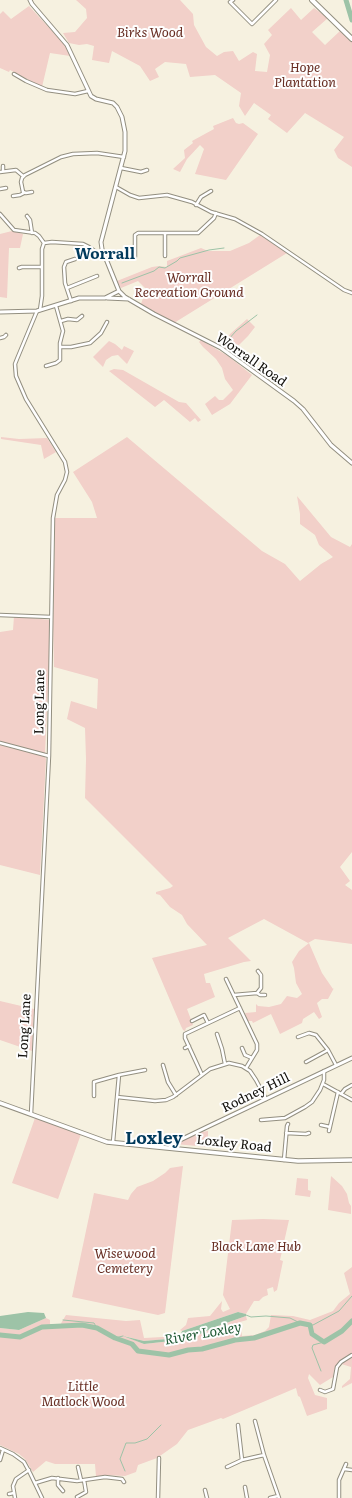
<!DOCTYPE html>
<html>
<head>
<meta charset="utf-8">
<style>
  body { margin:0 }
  canvas { display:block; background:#f6f1e0 }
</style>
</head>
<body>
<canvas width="352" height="1498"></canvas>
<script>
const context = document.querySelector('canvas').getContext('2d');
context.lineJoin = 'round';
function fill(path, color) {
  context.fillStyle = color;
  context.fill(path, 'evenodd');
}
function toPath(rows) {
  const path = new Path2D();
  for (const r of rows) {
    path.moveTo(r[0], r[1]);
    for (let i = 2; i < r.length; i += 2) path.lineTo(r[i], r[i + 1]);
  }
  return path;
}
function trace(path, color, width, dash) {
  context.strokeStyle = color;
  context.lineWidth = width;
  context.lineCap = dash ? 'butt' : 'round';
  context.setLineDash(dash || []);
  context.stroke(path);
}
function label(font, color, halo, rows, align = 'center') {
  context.font = font + ' Literata,serif';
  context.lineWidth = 4;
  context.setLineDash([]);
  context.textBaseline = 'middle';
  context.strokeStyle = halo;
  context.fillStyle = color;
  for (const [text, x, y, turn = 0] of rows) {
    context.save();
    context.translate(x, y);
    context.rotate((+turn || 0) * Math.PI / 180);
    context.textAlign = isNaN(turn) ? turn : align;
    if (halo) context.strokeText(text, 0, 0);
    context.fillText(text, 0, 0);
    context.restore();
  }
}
fill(toPath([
  [76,0,180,0,193,14,194,25,206,47,217,56,224,52,233,51,239,61,253,52,257,54,255,71,267,72,270,55,264,44,272,35,268,30,291,8,301,20,314,8,328,18,312,32,325,45,340,31,352,40,352,167,338,158,334,150,344,137,305,113,287,133,268,119,271,115,254,103,245,116,239,106,241,93,215,75,190,77,186,64,165,62,155,69,159,77,150,81,140,66,112,51,109,63,92,60,94,46,87,44,79,45,69,43,63,33,75,32,87,18,86,9],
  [29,6,65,45,70,56,50,53,42,87,10,70,9,72,0,68,0,14,3,11,11,19],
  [233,118,236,123,239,124,243,123,258,134,226,180,195,174,204,149,200,145,187,159,180,172,173,169,185,158,184,150,193,143,192,141,214,129,213,126],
  [12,231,23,234,20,248,9,248,7,298,0,297,0,234],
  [260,235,287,253,174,323,141,304,146,289,138,281,121,288,117,281,152,267,159,266,167,267,167,261,201,248,208,251,230,251,249,243],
  [247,319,255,327,248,336,231,353,221,346,230,334],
  [201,340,228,356,252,375,230,404,212,415,205,404,215,396,219,400,223,400,233,390,225,379,222,368,216,359,203,347,199,342],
  [109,341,115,344,122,350,124,346,134,351,127,364,118,355,112,356,106,360,103,367,93,357],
  [114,369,123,370,179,402,186,403,201,420,198,422,195,418,190,422,164,400,155,407,109,371],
  [1,437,19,439,47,438,56,452,44,459,41,445,1,439],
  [127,437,262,551,285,564,300,581,321,564,333,557,319,545,315,535,300,524,300,514,297,496,331,537,350,547,352,544,352,852,340,867,350,881,345,885,352,890,352,944,315,939,308,943,264,919,228,938,251,961,244,962,204,974,206,983,210,983,215,997,187,1009,193,1025,186,1028,185,1031,183,1030,181,1026,152,958,207,945,187,924,182,915,170,907,160,895,156,894,156,892,170,888,173,886,85,798,86,759,85,728,67,719,71,701,97,709,98,679,54,667,53,623,55,518,97,518,92,502,73,472],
  [14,616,50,620,49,667,45,753,0,742,0,632,13,630],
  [0,745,44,756,46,759,40,875,0,865],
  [309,943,322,973,333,989,334,988,328,999,322,999,317,1003,322,1017,319,1019,314,1012,303,1019,302,1023,280,1034,271,1014,253,1023,252,1021,248,1021,245,1013,256,1012,256,1004,258,1006,269,1007,281,1004,287,996,297,998,302,994,296,983,294,968,292,962,299,951],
  [0,1001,34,1009,32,1051,0,1040],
  [35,1118,81,1134,58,1199,12,1183],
  [208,1131,208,1147,175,1144,202,1132],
  [183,1166,165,1313,158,1315,72,1297,94,1193,128,1200,131,1194,137,1187,153,1181,165,1173,170,1168],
  [331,1176,342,1186,347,1194,349,1203,351,1206,351,1214,328,1210],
  [297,1178,308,1179,308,1190,311,1191,310,1197,295,1195],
  [263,1219,289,1220,280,1260,283,1261,277,1290,274,1292,273,1287,267,1289,268,1295,263,1297,259,1301,254,1301,246,1314,238,1312,182,1331,180,1330,186,1325,188,1318,210,1316,222,1301,221,1309,223,1312,230,1309,223,1295,232,1220],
  [352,1267,352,1383,342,1388,342,1386,350,1379,351,1367,338,1363,334,1370,333,1377,320,1385,309,1374,308,1378,315,1395,327,1398,327,1409,307,1416,300,1397,298,1396,296,1388,223,1419,221,1418,188,1430,177,1444,157,1458,138,1465,136,1472,125,1476,105,1475,96,1477,95,1464,55,1464,46,1461,33,1472,25,1459,19,1454,0,1445,0,1328,19,1330,46,1318,50,1320,50,1324,60,1325,66,1315,126,1321,140,1320,144,1338,181,1336,179,1338,144,1341,124,1336,144,1344,189,1339,215,1327,246,1316,247,1320,240,1322,242,1336,255,1335,265,1331,269,1327,271,1315,293,1316,310,1320,333,1311,339,1303,350,1294,344,1273]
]), '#f2d0c9');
fill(toPath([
  [28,1312,44,1313,46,1318,19,1330,0,1328,0,1316],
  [238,1312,246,1314,246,1316,215,1327,189,1339,144,1344,123,1336,144,1341,179,1338,182,1331]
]), '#9dc3a7');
trace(toPath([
  [122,283,154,271,159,267,165,268,177,261,180,258,209,250,224,248],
  [228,340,236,331,257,315],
  [246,1315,251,1317,266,1316,290,1318,300,1323],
  [63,1320,94,1323,97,1328],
  [310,1325,313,1325,339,1311,352,1296],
  [115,1338,123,1336],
  [321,1371,312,1348,313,1345,324,1342],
  [125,1471,120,1459,126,1443,135,1443,147,1439,161,1425]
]), '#9dc3a7', 1);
trace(toPath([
  [346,0,352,20],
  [0,1335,20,1337,42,1327,82,1325,97,1328,115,1338,132,1344,138,1351,169,1355,188,1350,202,1349,235,1340,254,1338,300,1323,310,1325,312,1334,324,1342,342,1331,352,1321]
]), '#9dc3a7', 5);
const minor = toPath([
  [233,0,230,2,252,24,276,0],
  [14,74,26,81,47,90,75,94,88,91],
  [3,166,3,171],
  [121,168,141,172,147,170],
  [0,172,16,170,23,176],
  [116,187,130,195,139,198,167,195,192,202,211,212,235,219,262,234,344,290,352,293],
  [0,189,6,188],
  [32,192,26,193,23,192,21,182,22,178,25,175,61,157,73,154,97,153,124,157],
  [13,196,20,195,24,193],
  [196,205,201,197,211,191],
  [0,214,14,230,35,233,39,236,44,243],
  [27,216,30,220,32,233],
  [44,243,52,242,83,244,89,247,99,254,104,254],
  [165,256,165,233],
  [135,257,135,235,138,233,198,233,214,218,216,213],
  [19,268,22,267,42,267],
  [67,288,97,276],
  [71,301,65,283,64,267,66,262,75,259],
  [40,310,42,296,42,249,44,243],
  [61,321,68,319,77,320,82,316],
  [0,338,4,337,6,335],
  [60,347,71,347,90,343,101,333,107,322],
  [46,366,56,363,60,360,60,343,63,331,56,306],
  [0,615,51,617],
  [0,743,49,756],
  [226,979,257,1044,257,1050,246,1068],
  [257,993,260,995,265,995],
  [234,995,257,993,261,988,261,975,258,971],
  [192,1021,204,1015,208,1023],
  [217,1034,222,1049,225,1064],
  [298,1037,309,1033,316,1035,328,1050,336,1065],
  [185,1048,189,1046],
  [242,1048,245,1055,252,1058],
  [306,1062,328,1050],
  [163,1065,168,1082,176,1095],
  [119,1075,145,1070],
  [202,1075,185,1038,185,1034,240,1008],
  [323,1084,352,1100],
  [341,1094,345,1089,352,1085],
  [94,1096,94,1082,119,1075,113,1142],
  [117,1097,155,1101,166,1100,173,1097,210,1069,229,1063,242,1066,250,1071,256,1080,266,1099],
  [31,1114,49,756,53,518,57,495,65,480,67,472,65,462,26,399,16,376,15,364,17,359,37,311],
  [261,1120,285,1118,305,1107,312,1102,320,1090,324,1080,324,1071],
  [321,1125,330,1127],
  [329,1131,338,1092],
  [286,1133,306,1134,309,1133],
  [284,1160,287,1126,288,1124],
  [320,1390,325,1392,333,1389,337,1367,341,1362,352,1355],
  [255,1421,264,1455,279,1498],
  [238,1425,242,1460],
  [0,1448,13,1454,24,1462,30,1473,42,1498],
  [0,1460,3,1450],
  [78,1467,81,1480],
  [227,1467,242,1460,264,1455],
  [344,1469,352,1470],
  [58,1478,58,1485,63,1491],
  [35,1483,52,1478,77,1481,105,1477,122,1479,124,1482],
  [245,1487,247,1498],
  [205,1490,207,1498],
  [9,1494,14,1493],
  [77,1497,86,1492,84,1480],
  [15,1498,13,1486,16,1479,29,1470],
  [158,1498,159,1458],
  [270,1498,278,1496],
  [339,1498,339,1480,346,1464]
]);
const tertiary = toPath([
  [30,0,32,4,67,45,91,96,96,99,113,103,117,107,122,117,125,132,125,151,101,242,102,249,119,291,125,297,154,314,221,348,294,401,303,409,331,445,352,463],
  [107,298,129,299],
  [0,312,37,311,79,298,105,298,119,291],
  [170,1147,174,1143,207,1127,352,1058]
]);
const secondary = toPath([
  [0,1103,107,1142,298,1161,352,1160]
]);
const primary = toPath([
  [312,0,352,39]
]);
trace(minor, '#938f80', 4.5);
trace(tertiary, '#938f80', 5);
trace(secondary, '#938f80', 5.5);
trace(primary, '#938f80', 6);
trace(minor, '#fff', 2.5);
trace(tertiary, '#fff', 3);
trace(secondary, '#fff', 3.5);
trace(primary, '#fff', 4);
label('italic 13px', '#672d22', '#fefefe', [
  ["Birks Wood",150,33],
  ["Hope",305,68],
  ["Plantation",305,83],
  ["Worrall",189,278],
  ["Recreation Ground",189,293],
  ["Black Lane Hub",256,1247],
  ["Wisewood",125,1254],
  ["Cemetery",125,1269],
  ["Little",83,1387],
  ["Matlock Wood",83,1402]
]);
label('13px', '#12100b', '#fefefe', [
  ["Worrall Road",251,360,35],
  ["Long Lane",40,702,-89],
  ["Long Lane",25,1026,-87],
  ["Rodney Hill",256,1093,-26],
  ["Loxley Road",234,1144,6]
]);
label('italic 14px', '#1f5934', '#fefefe', [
  ["River Loxley",203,1334,-10]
]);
label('bold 15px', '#013a5c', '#fefefe', [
  ["Worrall",105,255]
]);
label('bold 17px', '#013a5c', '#fefefe', [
  ["Loxley",154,1139]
]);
</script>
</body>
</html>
